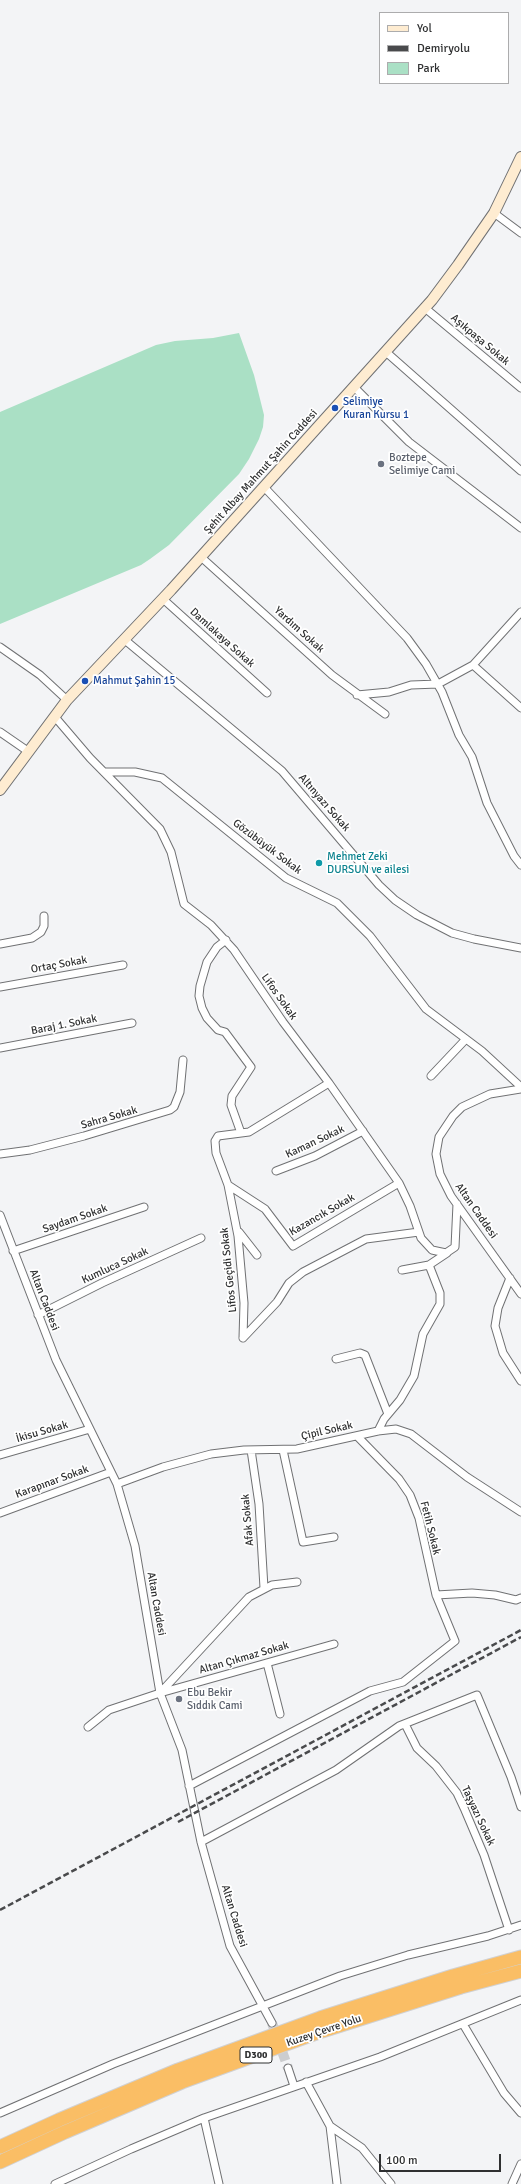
<!DOCTYPE html>
<html>
<head>
<meta charset="utf-8">
<style>
  body { margin:0 }
  #map { position:relative; width:521px; height:2184px; overflow:hidden; background:#f3f4f6; font-family:Signika,sans-serif }
  canvas { display:block }
  .legend { position:absolute; left:379px; top:12px; width:130px; height:72px; box-sizing:border-box; background:#fff; border:1px solid #acacad; margin:0; padding:5px 7px; list-style:none; font-size:12px; color:#2f3031 }
  .legend li { display:flex; align-items:center; gap:8px; height:20px }
  .legend b { width:20px; border:1px solid #acacad }
  .scale { position:absolute; left:379px; top:2154px; width:122px; height:18px; box-sizing:border-box; border:2px solid #2f3031; border-top:0; padding-left:5px; font-size:12px; line-height:14px; white-space:nowrap; color:#2f3031; -webkit-text-stroke:3px #fff; paint-order:stroke }
</style>
</head>
<body>
<div id="map">
<canvas width="521" height="2184"></canvas>
<ul class="legend">
<li><b style="height:5px;background:#feecd1"></b>Yol</li>
<li><b style="height:5px;background:#494a4c"></b>Demiryolu</li>
<li><b style="height:11px;background:#aae0c5"></b>Park</li>
</ul>
<div class="scale">100 m</div>
</div>
<script>
const context = document.querySelector('canvas').getContext('2d');
context.lineJoin = 'round';
function fill(path, color) {
  context.fillStyle = color;
  context.fill(path, 'evenodd');
}
function toPath(rows) {
  const path = new Path2D();
  for (const r of rows) {
    path.moveTo(r[0], r[1]);
    for (let i = 2; i < r.length; i += 2) path.lineTo(r[i], r[i + 1]);
  }
  return path;
}
function trace(path, color, width, dash) {
  context.strokeStyle = color;
  context.lineWidth = width;
  context.lineCap = dash ? 'butt' : 'round';
  context.setLineDash(dash || []);
  context.stroke(path);
}
function label(font, color, halo, rows, align = 'center') {
  context.font = font + ' Signika,sans-serif';
  context.lineWidth = 3.5;
  context.setLineDash([]);
  context.textBaseline = 'middle';
  context.strokeStyle = halo;
  context.fillStyle = color;
  for (const [text, x, y, turn = 0] of rows) {
    context.save();
    context.translate(x, y);
    context.rotate((+turn || 0) * Math.PI / 180);
    context.textAlign = isNaN(turn) ? turn : align;
    if (halo) context.strokeText(text, 0, 0);
    context.fillText(text, 0, 0);
    context.restore();
  }
}
fill(toPath([
  [239,333,254,375,264,415,263,427,259,439,249,459,239,474,169,545,150,559,141,565,0,624,0,412,156,345,175,341,213,338]
]), '#aae0c5');
trace(toPath([
  [272,2023,288,2068]
]), '#cccdcf', 10, [10, 5]);
const street = toPath([
  [494,213,521,233],
  [425,308,521,388],
  [386,352,521,471],
  [354,387,409,442,521,528],
  [264,487,407,638,426,664,442,692,459,735,472,757,487,803,514,856,521,865],
  [201,557,332,675,385,714],
  [163,599,267,693],
  [125,640,282,771,379,885,395,900,417,915,452,933,474,939,521,948],
  [0,647,40,675,67,700],
  [473,665,521,708],
  [357,695,389,692,411,685,438,684,473,665,521,612],
  [55,717,90,758,160,829,171,852,184,904,211,925,234,950,283,1022,329,1083,399,1183,410,1206,421,1238,432,1250,446,1253,455,1247,457,1204],
  [0,732,29,752],
  [104,772,135,772,162,778,286,878,337,903,370,936,426,1009,482,1051,521,1087],
  [226,940,217,947,207,962,200,986,199,996,202,1008,207,1018,218,1030,225,1032,251,1067,232,1096,231,1105,241,1133],
  [0,944,32,938,41,932,44,926,44,916],
  [0,987,123,965],
  [0,1048,132,1023],
  [431,1076,466,1039],
  [521,1089,490,1094,462,1107,453,1116,439,1137,436,1154,440,1174,451,1196,521,1294],
  [0,1154,30,1150,84,1136,170,1110,174,1107,180,1092,183,1060],
  [276,1171,315,1156,363,1131],
  [228,1185,265,1209,293,1246,399,1183],
  [0,1215,56,1360,117,1484,135,1546,160,1693,182,1750,201,1842,230,1946,272,2023],
  [239,1232,257,1255],
  [13,1251,144,1207],
  [402,1270,429,1265,447,1253],
  [510,1278,498,1308,495,1326,503,1353,521,1381],
  [38,1315,102,1283,201,1238],
  [243,1338,244,1303,238,1236,228,1185,216,1153,215,1141,218,1136,249,1132,329,1083],
  [243,1338,277,1302,289,1283,303,1272,366,1239,419,1232],
  [336,1359,360,1353,365,1355,388,1414],
  [378,1431,384,1419,400,1400,414,1376,423,1334,440,1304,440,1293,429,1265],
  [251,1450,259,1504,264,1588],
  [283,1450,303,1542,334,1537],
  [0,1455,90,1429],
  [117,1484,163,1467,211,1454,244,1450,297,1449,378,1431,396,1429,411,1434,467,1477,521,1512],
  [0,1513,111,1472],
  [436,1595,472,1593,495,1595,516,1600,521,1598],
  [267,1663,280,1714],
  [160,1693,249,1597,272,1585,297,1582],
  [405,1724,417,1748,436,1766,457,1793,464,1808,484,1855,509,1930],
  [88,1727,109,1710,160,1693,334,1644],
  [189,1786,370,1691,403,1682,455,1641,436,1595,419,1518,410,1495,399,1479,357,1436],
  [201,1842,336,1770,399,1726,477,1695,511,1777,521,1807],
  [463,2024,504,2093,521,2113],
  [288,2068,294,2086],
  [306,2082,330,2126,362,2148,391,2184],
  [0,2113,113,2064,340,1976,408,1955,488,1936,521,1925],
  [204,2118,219,2184],
  [330,2126,337,2184],
  [55,2184,131,2149,204,2118,380,2057,521,2000],
  [512,2184,521,2164]
]);
const secondary = toPath([
  [0,790,67,700,171,590,432,300,458,265,494,213,521,157]
]);
const highway = toPath([
  [0,2147,59,2120,178,2070,320,2018,453,1976,521,1957],
  [0,2162,65,2132,182,2082,322,2031,461,1987,521,1971]
]);
trace(street, '#707173', 9);
trace(secondary, '#707173', 12);
trace(highway, '#d1d1d2', 15);
trace(street, '#fff', 7);
trace(secondary, '#feecd1', 10);
trace(highway, '#fabe65', 13);
trace(toPath([
  [178,1822,521,1637],
  [0,1910,521,1630]
]), '#494a4c', 2.5, [6, 3]);
for (const [x, y, r, color] of [
  [335,408,4,"#1a4fb4"],
  [381,464,4,"#6b7280"],
  [85,681,4,"#1a4fb4"],
  [319,863,4,"#0f9aa8"],
  [179,1699,4,"#6b7280"]
]) {
  const dot = new Path2D();
  dot.arc(x, y, r, 0, 2 * Math.PI);
  context.fillStyle = color;
  context.fill(dot);
  trace(dot, '#fff', 1.5);
}
for (const [x, y, w] of [
  [256,2055,32]
]) {
  const box = new Path2D();
  box.roundRect(x - w / 2, y - 8, w, 16, 3);
  context.fillStyle = '#fff';
  context.fill(box);
  trace(box, '#2f3031', 1);
}
label('bold 10px', '#2f3031', null, [
  ["D300",256,2055]
]);
label('11px', '#2f3031', '#fff', [
  ["Aşıkpaşa Sokak",480,340,40],
  ["Şehit Albay Mahmut Şahin Caddesi",261,472,-48],
  ["Yardım Sokak",299,630,42],
  ["Damlakaya Sokak",222,638,42],
  ["Altınyazı Sokak",324,803,49],
  ["Gözübüyük Sokak",267,847,37],
  ["Ortaç Sokak",59,965,-10],
  ["Lifos Sokak",279,997,55],
  ["Baraj 1. Sokak",64,1025,-11],
  ["Sahra Sokak",109,1118,-16],
  ["Kaman Sokak",315,1142,-25],
  ["Altan Caddesi",476,1211,55],
  ["Kazancık Sokak",322,1215,-30],
  ["Saydam Sokak",75,1219,-19],
  ["Kumluca Sokak",115,1266,-25],
  ["Lifos Geçidi Sokak",229,1270,-96],
  ["Altan Caddesi",44,1300,69],
  ["Çipil Sokak",327,1431,-13],
  ["İkisu Sokak",42,1432,-16],
  ["Karapınar Sokak",52,1482,-20],
  ["Afak Sokak",248,1520,-95],
  ["Fetih Sokak",430,1528,76],
  ["Altan Caddesi",156,1604,80],
  ["Altan Çıkmaz Sokak",244,1658,-16],
  ["Taşyazı Sokak",478,1816,65],
  ["Altan Caddesi",234,1916,73],
  ["Kuzey Çevre Yolu",324,2031,-19]
]);
label('11px', '#164399', '#fff', [
  ["Selimiye",343,402],
  ["Kuran Kursu 1",343,415],
  ["Mahmut Şahin 15",93,681]
], 'left');
label('11px', '#5b616d', '#fff', [
  ["Boztepe",389,458],
  ["Selimiye Cami",389,471],
  ["Ebu Bekir",187,1693],
  ["Sıddık Cami",187,1706]
], 'left');
label('11px', '#0d838f', '#fff', [
  ["Mehmet Zeki",327,857],
  ["DURSUN ve ailesi",327,870]
], 'left');
</script>
</body>
</html>
